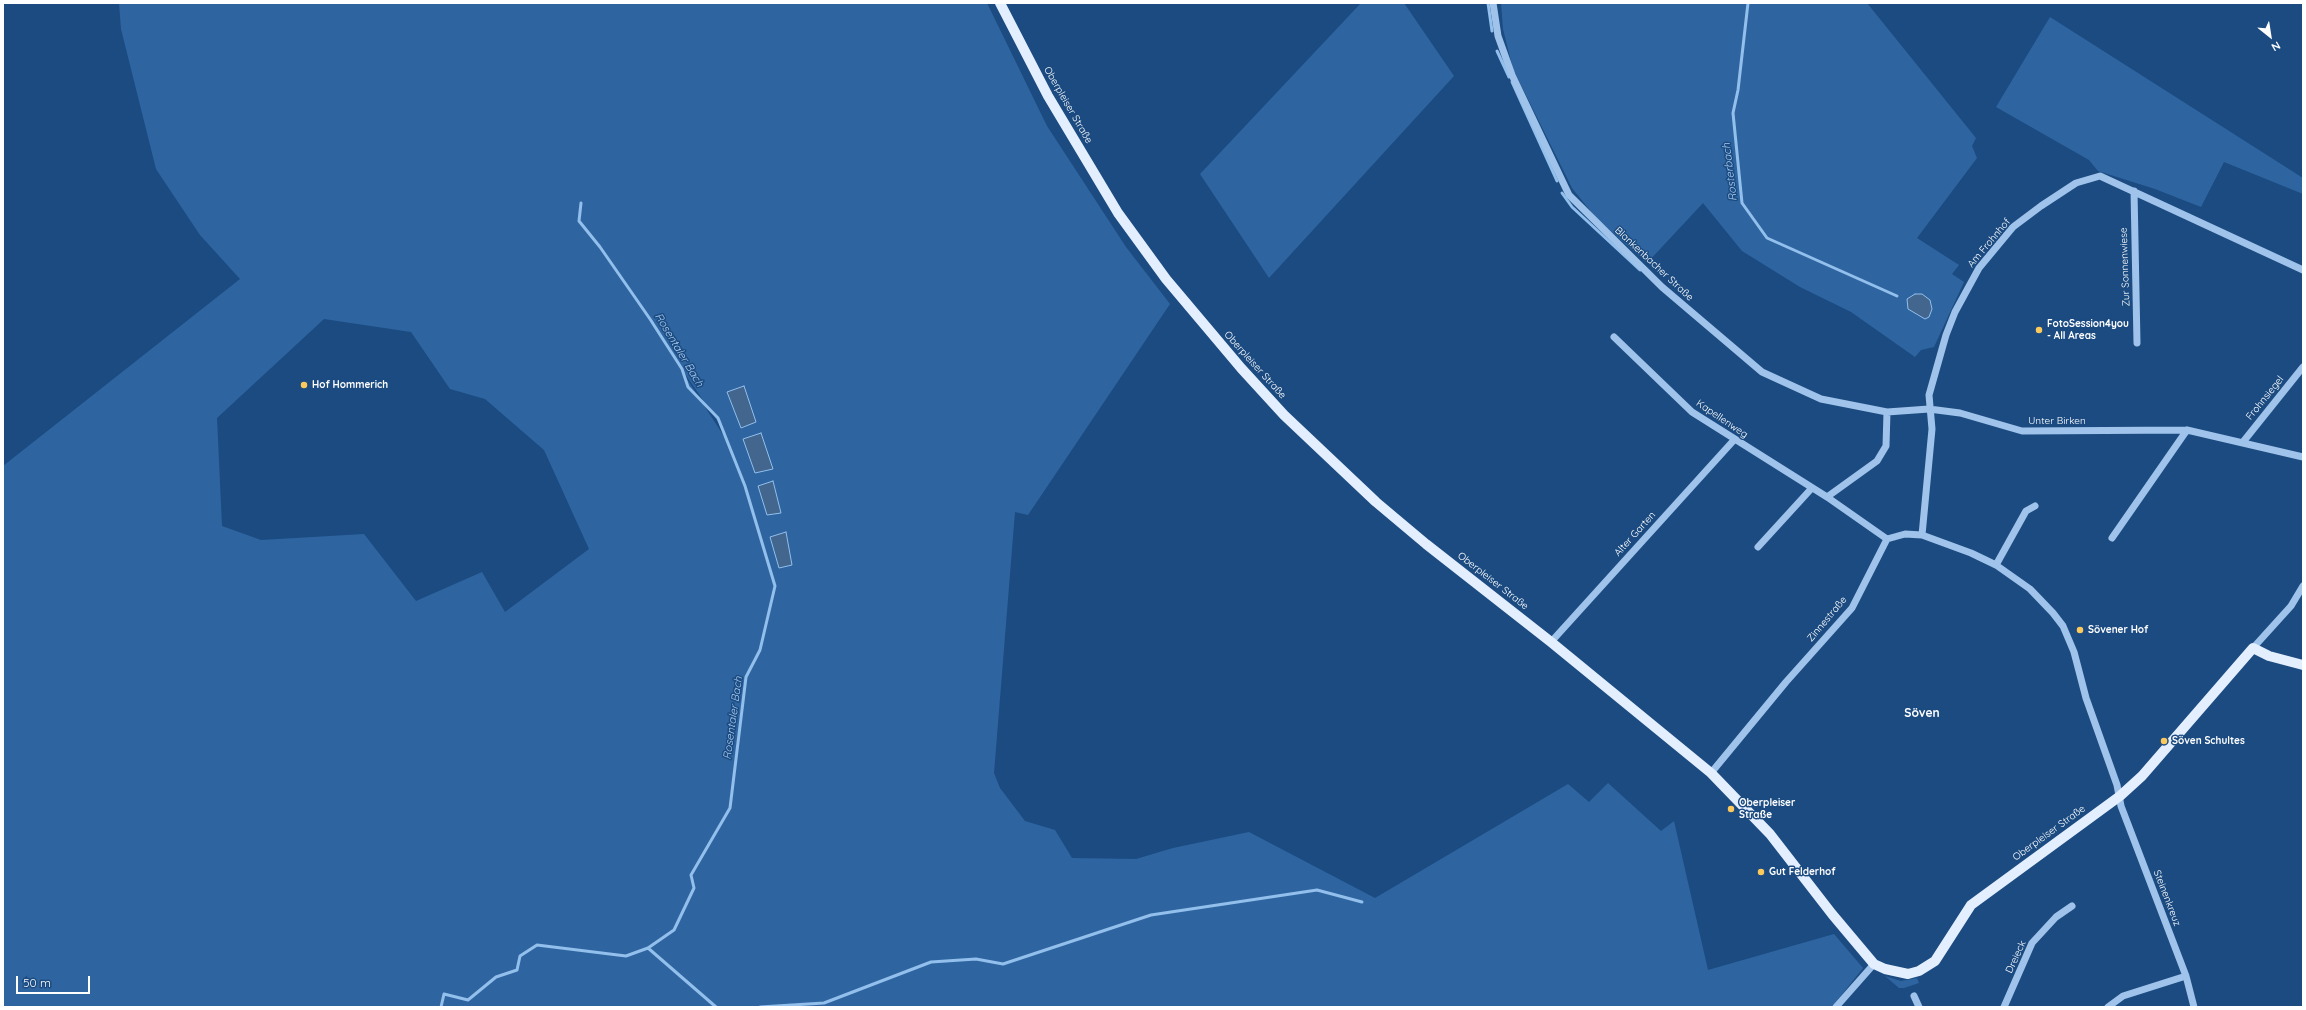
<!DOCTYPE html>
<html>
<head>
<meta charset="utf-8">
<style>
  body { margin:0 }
  #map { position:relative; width:2306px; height:1010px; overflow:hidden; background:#1b4b81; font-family:Quicksand,sans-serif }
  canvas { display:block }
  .frame { position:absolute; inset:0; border:4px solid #fff; pointer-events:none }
  .north { position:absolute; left:2250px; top:16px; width:40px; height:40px; -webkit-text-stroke:3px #1b4b81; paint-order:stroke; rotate:150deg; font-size:11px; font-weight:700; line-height:16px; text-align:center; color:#fff }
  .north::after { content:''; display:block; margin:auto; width:14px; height:18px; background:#fff; clip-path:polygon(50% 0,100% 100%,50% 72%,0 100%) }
  .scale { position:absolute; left:16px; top:976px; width:74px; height:18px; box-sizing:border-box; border:2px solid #fff; border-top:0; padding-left:5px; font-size:12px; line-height:14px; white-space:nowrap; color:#fff; -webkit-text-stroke:3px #1b4b81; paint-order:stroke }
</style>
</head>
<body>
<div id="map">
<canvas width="2306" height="1010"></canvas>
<div class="frame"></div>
<div class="north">N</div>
<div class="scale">50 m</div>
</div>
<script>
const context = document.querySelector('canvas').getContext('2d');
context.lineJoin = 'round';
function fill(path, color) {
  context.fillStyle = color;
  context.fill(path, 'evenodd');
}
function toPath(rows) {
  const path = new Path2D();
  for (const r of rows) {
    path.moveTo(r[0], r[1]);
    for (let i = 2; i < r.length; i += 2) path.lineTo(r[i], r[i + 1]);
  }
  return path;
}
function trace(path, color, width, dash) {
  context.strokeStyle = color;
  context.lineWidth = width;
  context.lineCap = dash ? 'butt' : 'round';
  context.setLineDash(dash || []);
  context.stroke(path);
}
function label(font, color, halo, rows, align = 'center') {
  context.font = font + ' Quicksand,sans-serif';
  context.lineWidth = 3;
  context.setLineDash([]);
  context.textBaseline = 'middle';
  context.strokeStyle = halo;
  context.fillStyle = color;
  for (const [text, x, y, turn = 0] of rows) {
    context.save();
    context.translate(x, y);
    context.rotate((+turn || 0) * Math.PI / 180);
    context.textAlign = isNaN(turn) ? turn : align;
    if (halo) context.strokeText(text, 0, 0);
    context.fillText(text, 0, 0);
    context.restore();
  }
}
fill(toPath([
  [119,3,987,3,1047,126,1126,247,1170,304,1028,515,1015,512,994,773,1000,788,1025,821,1055,830,1072,858,1136,859,1173,848,1249,832,1375,898,1568,784,1589,802,1608,783,1661,831,1674,821,1708,970,1834,934,1863,968,1832,1007,3,1007,3,466,240,279,200,235,156,169,121,29],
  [324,319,411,332,450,389,485,399,544,450,589,549,505,612,482,572,416,601,364,534,261,540,222,526,217,418],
  [665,345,723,429,727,441],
  [1361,3,1404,3,1454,76,1269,278,1200,174],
  [1501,3,1867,3,1976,138,1972,146,1977,158,1917,238,1959,265,1952,274,1964,282,1934,347,1921,350,1915,357,1851,312,1800,287,1742,251,1703,203,1647,263,1596,218,1572,188,1513,69,1503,29],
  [2050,17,2303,178,2303,194,2224,162,2201,207,2155,189,2098,171,2089,160,1996,107],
  [1885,976,1901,981,1917,978,1919,983,1904,988,1899,988]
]), '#2e65a0');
const water = toPath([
  [1915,294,1922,294,1930,300,1932,309,1929,317,1925,319,1908,309,1907,299,1915,294],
  [744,386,756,422,741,428,727,392,744,386],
  [761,433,773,469,755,473,743,439,761,433],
  [773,481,781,513,767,515,758,486,773,481],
  [786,532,792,565,779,568,770,537,786,532]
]);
fill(water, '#43668f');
trace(water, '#92bfec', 1);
trace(toPath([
  [1488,3,1492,31],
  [1748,3,1738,90,1733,113,1742,203,1767,238,1897,296],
  [1497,51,1509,77],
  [1512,82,1557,181],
  [1562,193,1572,207,1640,270],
  [648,948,716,1007],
  [441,1007,444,994,468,1000,496,977,517,970,520,956,537,945,626,956,648,948,674,930,694,888,691,875,730,808,746,677,760,650,775,586,745,486,718,418,688,387,682,369,650,319,600,247,579,221,581,203],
  [760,1007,824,1003,931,962,976,959,1003,964,1151,915,1317,890,1362,902]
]), '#92bfec', 3);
trace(toPath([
  [1493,3,1498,36,1512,75,1569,195,1662,287,1762,372,1821,399,1887,412,1929,409,1960,413,2022,431,2187,430,2303,457],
  [2134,191,2137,343],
  [1614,337,1692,412,1827,497,1887,539],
  [2243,442,2303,367],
  [1827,497,1877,461,1886,446,1887,412],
  [1922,535,1932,429,1929,395,1946,335,1955,312,1979,268,2013,227,2041,206,2076,183,2100,176,2303,270],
  [2112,538,2187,430],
  [1758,547,1811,489],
  [1996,565,2026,511,2035,506],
  [1551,642,1734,440],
  [2253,648,2291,606,2303,586],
  [1711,773,1786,682,1852,608,1887,539,1905,534,1922,535,1971,553,1996,565,2030,589,2053,613,2063,626,2074,652,2086,698,2117,785,2121,806,2186,976,2194,1007],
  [1914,996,1919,1007],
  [1836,1007,1874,964],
  [2004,1007,2032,943,2056,917,2072,906],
  [2108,1007,2123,996,2186,976]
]), '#9fc3ea', 7);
trace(toPath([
  [1000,3,1048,96,1118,213,1166,279,1241,368,1284,415,1376,502,1426,544,1551,642,1711,773,1770,834,1832,914,1874,964,1885,969,1908,974,1919,971,1935,961,1971,905,2120,796,2142,776,2253,648,2269,656,2303,665]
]), '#e3eefe', 10);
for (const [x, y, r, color] of [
  [2039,330,4,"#fcc95c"],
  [304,385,4,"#fcc95c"],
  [2080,630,4,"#fcc95c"],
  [2164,741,4,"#fcc95c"],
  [1731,809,4,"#fcc95c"],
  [1761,872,4,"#fcc95c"]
]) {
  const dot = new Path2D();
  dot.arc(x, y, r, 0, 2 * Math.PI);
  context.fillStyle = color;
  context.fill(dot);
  trace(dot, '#1b4b81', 1.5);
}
label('10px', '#fff', '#1b4b81', [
  ["Oberpleiser Straße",1068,105,60],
  ["Am Frohnhof",1989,243,-50],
  ["Blankenbacher Straße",1654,264,43],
  ["Zur Sonnenwiese",2125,267,-92],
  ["Oberpleiser Straße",1255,365,48],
  ["Frohnsiegel",2265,398,-51],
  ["Kapellenweg",1722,419,34],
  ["Unter Birken",2057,421],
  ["Alter Garten",1635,534,-48],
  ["Oberpleiser Straße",1493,581,38],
  ["Zinnestraße",1827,619,-50],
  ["Oberpleiser Straße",2049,833,-36],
  ["Steinenkreuz",2167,898,69],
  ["Dreieck",2016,957,-65]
]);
label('bold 10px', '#fff', '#1b4b81', [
  ["FotoSession4you",2047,324],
  ["- All Areas",2047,336],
  ["Hof Hommerich",312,385],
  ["Sövener Hof",2088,630],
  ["Söven Schultes",2172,741],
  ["Oberpleiser",1739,803],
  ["Straße",1739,815],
  ["Gut Felderhof",1769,872]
], 'left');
label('italic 11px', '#aacdf2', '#1b4b81', [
  ["Rosterbach",1730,172,-97],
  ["Rosentaler Bach",679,350,59],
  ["Rosentaler Bach",733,718,-82]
]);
label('bold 12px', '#fff', '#1b4b81', [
  ["Söven",1922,713]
]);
</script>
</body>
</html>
